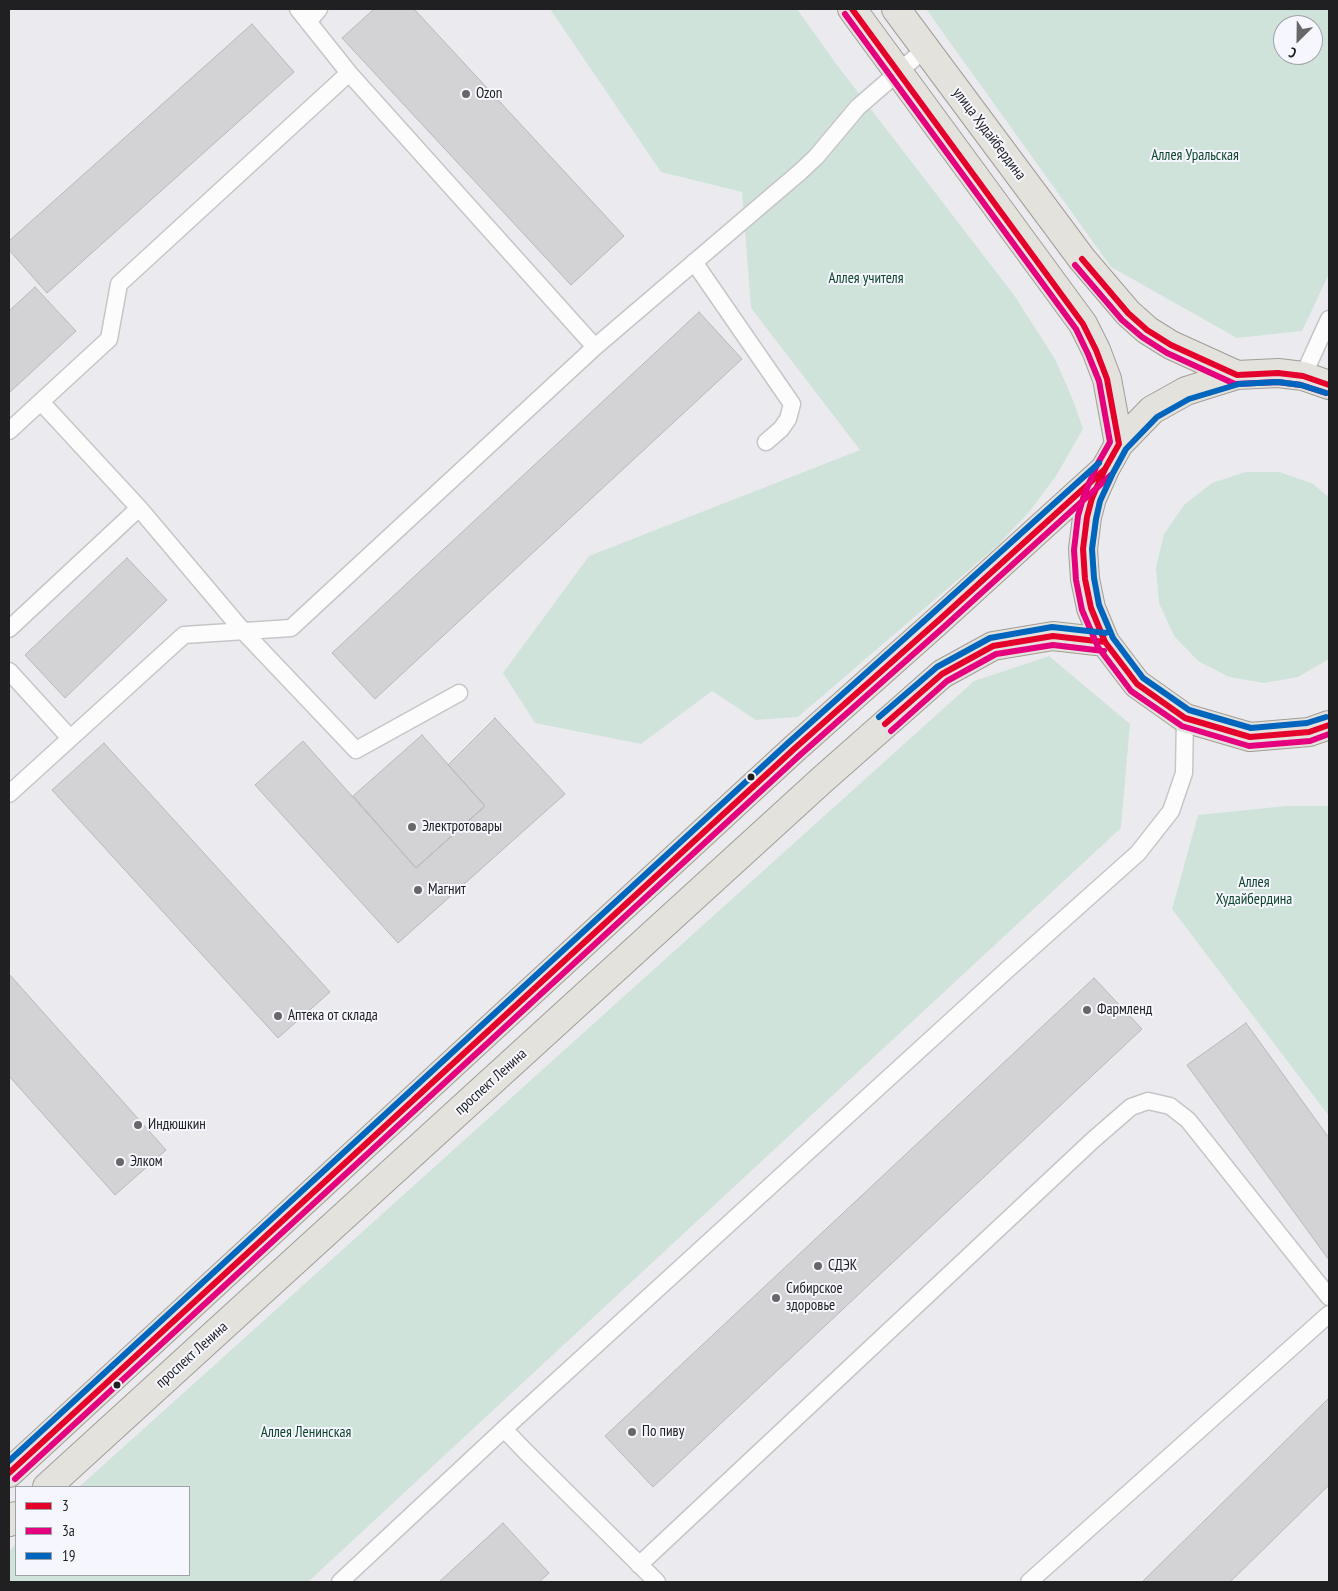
<!DOCTYPE html>
<html>
<head>
<meta charset="utf-8">
<style>
  body { margin:0 }
  #map { position:relative; width:1338px; height:1591px; overflow:hidden; background:#ebebef; font-family:"PT Sans Narrow",sans-serif }
  canvas { display:block }
  .frame { position:absolute; inset:0; border:10px solid #202022; pointer-events:none }
  .legend { position:absolute; left:15px; top:1486px; width:175px; height:90px; box-sizing:border-box; background:#f6f7fe; border:1px solid #a0a1a6; margin:0; padding:6px 9px; list-style:none; font-size:15px; color:#202022 }
  .legend li { display:flex; align-items:center; gap:10px; height:25px }
  .legend b { width:25px; border:1px solid #a0a1a6 }
  .north { position:absolute; left:1273px; top:15px; width:50px; height:50px; box-sizing:border-box; background:#f6f7fe; border:1px solid #a0a1a6; border-radius:50%; rotate:203deg; font-size:14px; font-weight:700; line-height:20px; text-align:center; color:#202022 }
  .north::after { content:''; display:block; margin:auto; width:18px; height:22px; background:#67676a; clip-path:polygon(50% 0,100% 100%,50% 72%,0 100%) }
</style>
</head>
<body>
<div id="map">
<canvas width="1338" height="1591"></canvas>
<div class="frame"></div>
<ul class="legend">
<li><b style="height:6px;background:#e4002b"></b>3</li>
<li><b style="height:6px;background:#e5007d"></b>3а</li>
<li><b style="height:6px;background:#0065bd"></b>19</li>
</ul>
<div class="north">С</div>
</div>
<script>
const context = document.querySelector('canvas').getContext('2d');
context.lineJoin = 'round';
function fill(path, color) {
  context.fillStyle = color;
  context.fill(path, 'evenodd');
}
function toPath(rows) {
  const path = new Path2D();
  for (const r of rows) {
    path.moveTo(r[0], r[1]);
    for (let i = 2; i < r.length; i += 2) path.lineTo(r[i], r[i + 1]);
  }
  return path;
}
function trace(path, color, width, dash) {
  context.strokeStyle = color;
  context.lineWidth = width;
  context.lineCap = dash ? 'butt' : 'round';
  context.setLineDash(dash || []);
  context.stroke(path);
}
function label(font, color, halo, rows, align = 'center') {
  context.font = font + ' "PT Sans Narrow",sans-serif';
  context.lineWidth = 4;
  context.setLineDash([]);
  context.textBaseline = 'middle';
  context.strokeStyle = halo;
  context.fillStyle = color;
  for (const [text, x, y, turn = 0] of rows) {
    context.save();
    context.translate(x, y);
    context.rotate((+turn || 0) * Math.PI / 180);
    context.textAlign = isNaN(turn) ? turn : align;
    if (halo) context.strokeText(text, 0, 0);
    context.fillText(text, 0, 0);
    context.restore();
  }
}
fill(toPath([
  [550,9,797,9,837,65,1014,295,1055,359,1073,400,1083,429,1056,476,1029,512,997,546,798,717,756,720,712,691,641,744,535,723,503,673,589,556,860,450,751,308,742,192,661,172],
  [926,9,1328,9,1329,10,1329,274,1302,331,1237,338,1111,267],
  [1283,25,1313,25,1313,55,1283,55],
  [1245,472,1280,472,1313,484,1329,497,1329,659,1298,677,1264,683,1229,677,1198,661,1174,636,1159,603,1156,568,1164,534,1184,505,1212,483],
  [1049,656,1130,724,1121,828,308,1582,9,1582,9,1551,16,1544,16,1575,189,1575,189,1487,79,1487,974,681],
  [1286,806,1329,806,1329,1116,1172,909,1198,815]
]), '#d0e3da');
const building = toPath([
  [374,9,414,9,624,236,571,285,342,38,374,9],
  [252,24,294,72,47,293,9,250,9,241,252,24],
  [35,287,76,331,9,393,9,311,35,287],
  [699,312,742,359,375,699,332,653,699,312],
  [127,558,167,600,65,698,25,655,127,558],
  [495,718,565,794,398,943,255,785,303,741,416,868,485,806,448,765,495,718],
  [422,735,485,806,416,868,353,796,422,735],
  [104,743,330,992,278,1038,52,790,104,743],
  [9,974,166,1150,115,1195,9,1076,9,974],
  [1094,978,1142,1029,653,1487,605,1436,1094,978],
  [1246,1023,1329,1138,1329,1260,1187,1065,1246,1023],
  [1329,1398,1329,1485,1230,1582,1142,1582,1329,1398],
  [503,1523,549,1573,539,1582,439,1582,503,1523]
]);
fill(building, '#d3d2d5');
trace(building, '#b8b7ba', 1);
const lane = toPath([
  [298,9,349,73,595,347],
  [308,22,319,9],
  [694,262,792,404,788,419,781,429,766,442],
  [1303,376,1329,319],
  [41,402,139,508],
  [9,431,109,339,119,284,349,73],
  [9,629,139,508,243,631,356,750,459,693],
  [9,671,70,738],
  [9,794,184,635,291,628,595,347,800,172,816,157,858,107,925,49],
  [504,1429,526,1452,657,1582],
  [639,1565,1093,1140,1131,1107,1148,1101,1170,1106,1188,1120,1329,1297],
  [340,1582,504,1429,1008,969,1138,853,1171,811,1184,773,1185,718],
  [1029,1582,1329,1314]
]);
const primary = toPath([
  [852,9,1083,324,1096,350,1107,379,1119,444],
  [896,9,1082,259,1128,313,1147,330,1171,345,1237,375],
  [1329,385,1303,376,1278,373,1237,375,1186,391,1152,410,1119,444,1105,469,1092,498,1087,517,1083,549,1085,579,1091,608,1105,642,1137,684,1185,718,1250,737,1309,732,1329,725],
  [9,1473,794,749,939,620,1105,469],
  [47,1487,823,779,942,674,993,646,1053,636,1105,642],
  [9,1522,16,1516]
]);
trace(lane, '#c6c6c9', 19);
trace(primary, '#a19e96', 30);
trace(lane, '#fcfcfd', 16);
trace(primary, '#e4e2dd', 28);
trace(toPath([
  [852,9,1083,324,1096,350,1107,379,1119,444,1105,469,1092,498,1087,517,1083,549,1085,579,1091,608,1105,642,1137,684,1185,718,1250,737,1309,732,1329,725],
  [1082,259,1128,313,1147,330,1171,345,1237,375,1278,373,1303,376,1329,385],
  [885,724,942,674,993,646,1053,636,1105,642],
  [9,1473,794,749,939,620,1105,469]
]), '#e4002b', 6);
trace(toPath([
  [845,14,1076,329,1088,354,1099,381,1110,442,1097,465,1084,495,1078,516,1074,550,1076,580,1082,610,1098,647,1131,691,1182,726,1249,746,1310,741,1329,734],
  [1075,265,1122,320,1142,337,1167,353,1235,384,1278,382,1301,385,1326,393],
  [891,731,947,681,996,654,1053,645,1104,651],
  [15,1479,800,755,945,626,1111,475]
]), '#e5007d', 6);
trace(toPath([
  [879,717,937,667,990,638,1052,627,1106,633],
  [1326,717,1307,723,1251,728,1189,710,1143,678,1113,638,1099,605,1094,578,1092,549,1096,519,1100,501,1113,473,1126,449,1157,417,1189,399,1239,384,1278,382,1301,385,1326,393],
  [9,1461,788,743,933,613,1099,463]
]), '#0065bd', 6);
for (const [x, y, r, color] of [
  [466,94,5,"#67676a"],
  [751,777,4.5,"#202022"],
  [412,827,5,"#67676a"],
  [418,890,5,"#67676a"],
  [1087,1010,5,"#67676a"],
  [278,1016,5,"#67676a"],
  [138,1125,5,"#67676a"],
  [120,1162,5,"#67676a"],
  [818,1266,5,"#67676a"],
  [776,1298,5,"#67676a"],
  [117,1385,4.5,"#202022"],
  [632,1432,5,"#67676a"]
]) {
  const dot = new Path2D();
  dot.arc(x, y, r, 0, 2 * Math.PI);
  context.fillStyle = color;
  context.fill(dot);
  trace(dot, '#f6f7fe', 2);
}
label('15px', '#202022', '#f6f7fe', [
  ["Ozon",476,94],
  ["Электротовары",422,827],
  ["Магнит",428,890],
  ["Фармленд",1097,1010],
  ["Аптека от склада",288,1016],
  ["Индюшкин",148,1125],
  ["Элком",130,1162],
  ["СДЭК",828,1266],
  ["Сибирское",786,1289],
  ["здоровье",786,1306],
  ["По пиву",642,1432]
], 'left');
label('15px', '#202022', '#f6f7fe', [
  ["улица Худайбердина",989,134,53],
  ["проспект Ленина",491,1082,-42],
  ["проспект Ленина",192,1355,-42]
]);
label('15px', '#0f442c', '#f6f7fe', [
  ["Аллея Уральская",1195,156],
  ["Аллея учителя",866,279],
  ["Аллея",1254,883],
  ["Худайбердина",1254,900],
  ["Аллея Ленинская",306,1433]
]);
</script>
</body>
</html>
